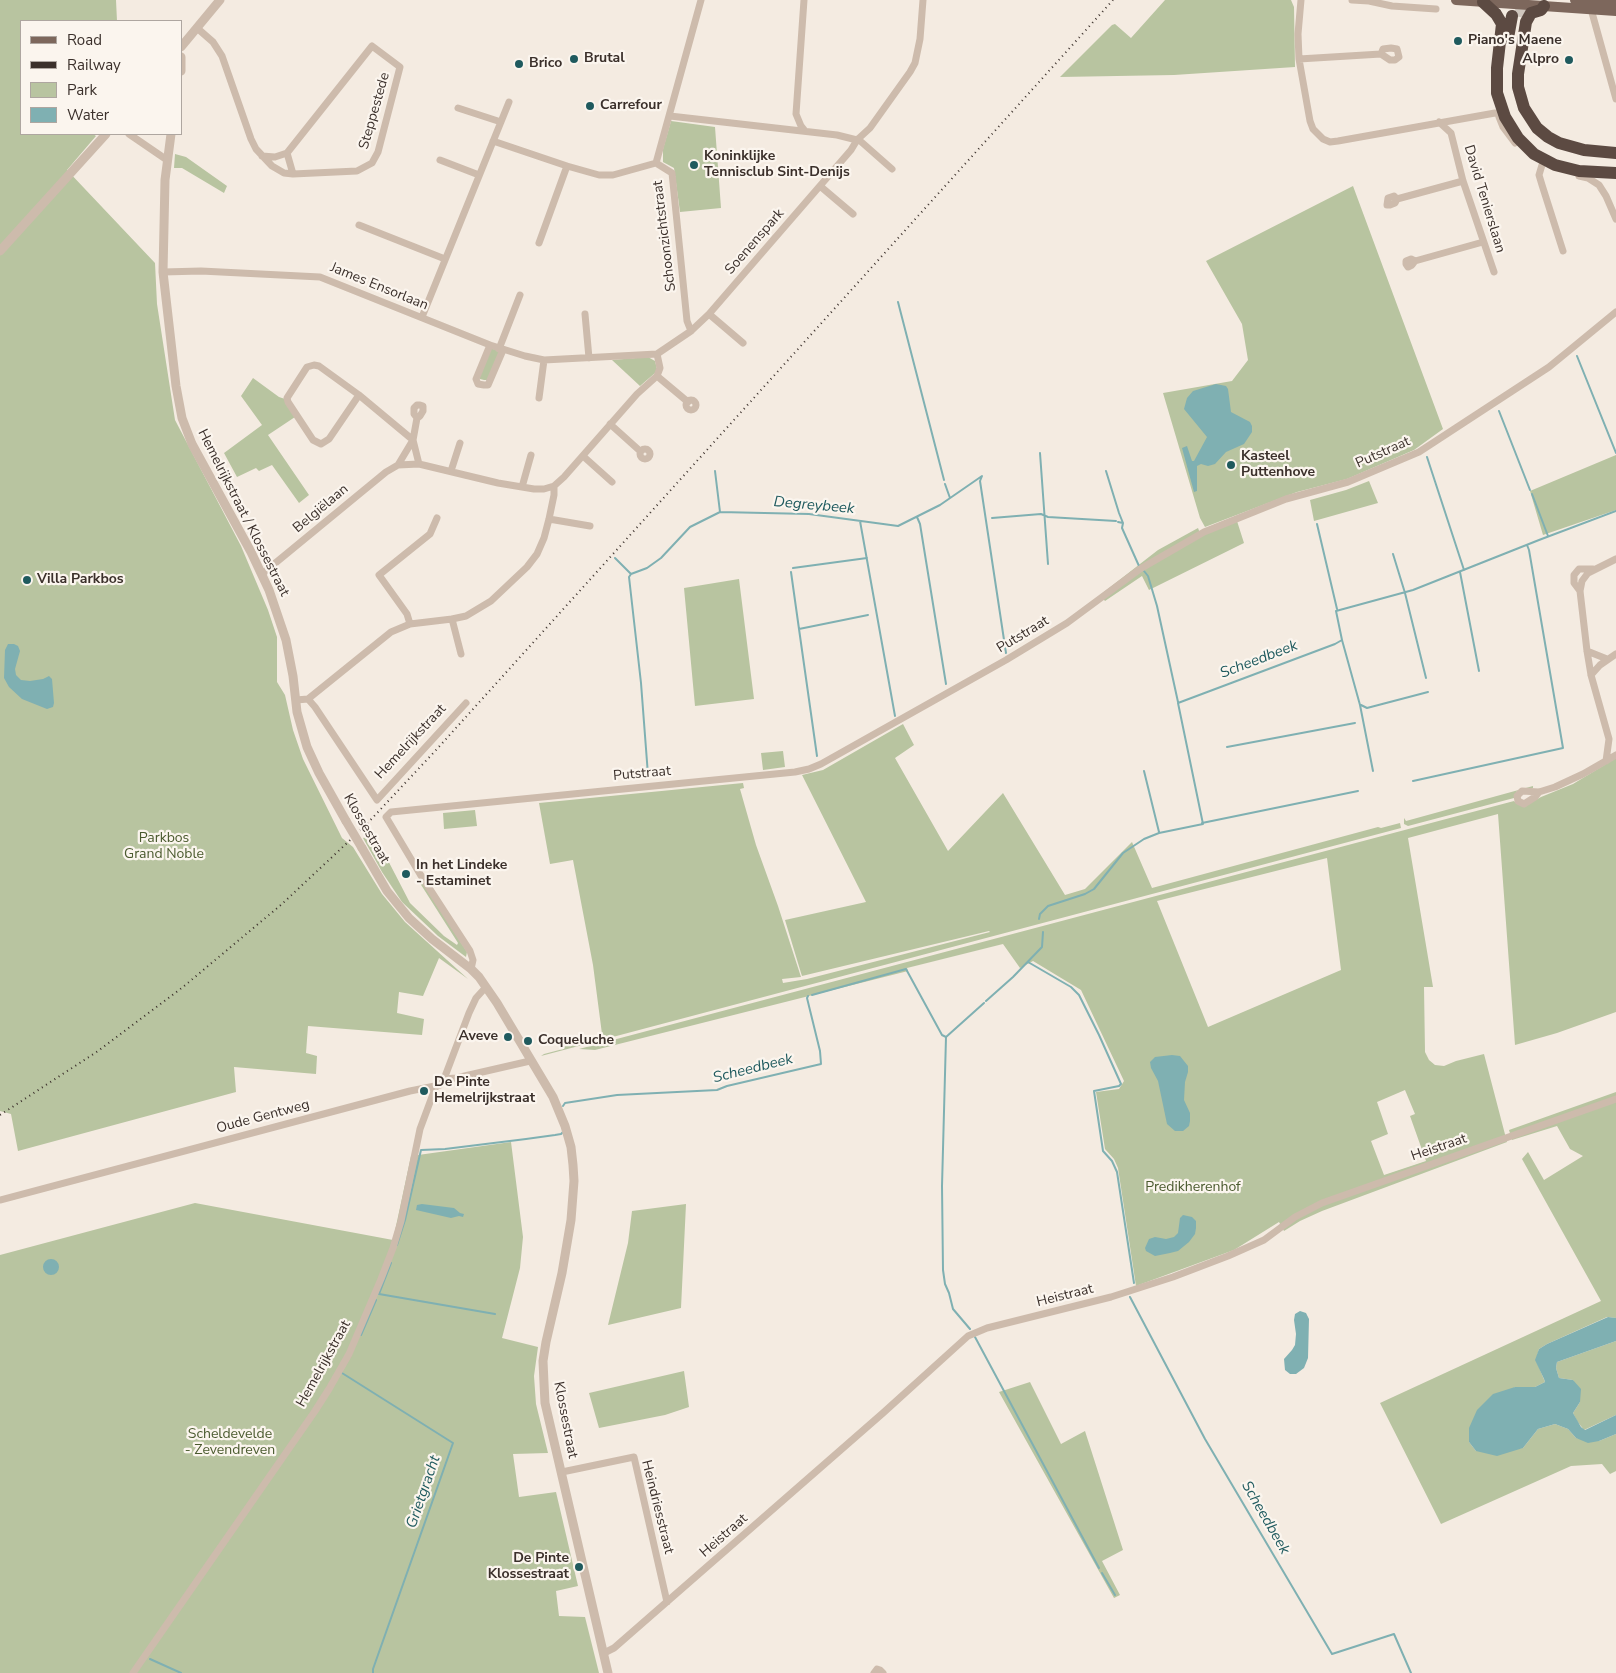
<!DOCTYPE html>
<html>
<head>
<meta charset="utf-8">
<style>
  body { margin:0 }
  #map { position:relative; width:1616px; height:1673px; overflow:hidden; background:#f4ebe1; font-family:"Nunito Sans",sans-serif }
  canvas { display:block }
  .legend { position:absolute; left:20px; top:20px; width:162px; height:115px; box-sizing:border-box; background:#fbf5ee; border:1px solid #aea6a0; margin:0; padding:6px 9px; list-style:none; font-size:15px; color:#3b302b }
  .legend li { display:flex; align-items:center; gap:10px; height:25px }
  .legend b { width:25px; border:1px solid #aea6a0 }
</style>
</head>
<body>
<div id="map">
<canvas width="1616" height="1673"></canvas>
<ul class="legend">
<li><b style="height:6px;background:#7d675c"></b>Road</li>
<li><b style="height:6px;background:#3b302b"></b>Railway</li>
<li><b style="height:14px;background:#b8c4a0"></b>Park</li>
<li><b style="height:14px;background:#7fb0b2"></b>Water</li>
</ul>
</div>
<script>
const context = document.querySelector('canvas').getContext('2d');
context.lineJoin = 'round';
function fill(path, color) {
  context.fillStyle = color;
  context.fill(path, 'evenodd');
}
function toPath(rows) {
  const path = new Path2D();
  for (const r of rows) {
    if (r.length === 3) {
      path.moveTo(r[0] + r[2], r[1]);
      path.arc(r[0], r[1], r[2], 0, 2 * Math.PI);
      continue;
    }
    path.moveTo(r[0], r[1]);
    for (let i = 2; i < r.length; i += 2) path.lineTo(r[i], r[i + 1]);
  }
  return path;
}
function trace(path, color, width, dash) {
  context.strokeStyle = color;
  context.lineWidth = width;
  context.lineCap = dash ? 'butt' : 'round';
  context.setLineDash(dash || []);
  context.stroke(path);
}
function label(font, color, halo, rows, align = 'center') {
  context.font = font + ' "Nunito Sans",sans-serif';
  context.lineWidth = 4.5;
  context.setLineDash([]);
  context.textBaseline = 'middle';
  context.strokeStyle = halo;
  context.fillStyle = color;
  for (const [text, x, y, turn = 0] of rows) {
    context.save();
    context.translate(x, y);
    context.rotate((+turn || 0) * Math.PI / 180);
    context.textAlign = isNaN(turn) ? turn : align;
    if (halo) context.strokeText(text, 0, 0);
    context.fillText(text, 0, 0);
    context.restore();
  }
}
fill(toPath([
  [0,0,116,0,117,21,21,21,21,134,93,134,96,136,67,170,155,263,157,304,175,420,241,546,268,610,277,637,277,682,285,695,293,730,303,759,342,838,353,847,382,894,405,922,468,979,439,958,423,996,399,992,397,1013,424,1019,422,1035,308,1026,306,1053,317,1056,316,1074,234,1067,236,1092,18,1151,11,1114,0,1111],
  [1165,0,1291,0,1294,7,1295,67,1174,75,1060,77,1112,25,1115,24,1131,38],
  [671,121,715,127,721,208,680,212,674,168,663,162,663,149],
  [175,154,186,157,227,186,224,193,182,168,174,168],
  [1353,186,1443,429,1414,450,1347,479,1297,492,1205,527,1200,518,1163,393,1232,381,1248,360,1242,324,1206,261],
  [491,348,498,351,499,353,488,380,484,380,480,379,479,376],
  [648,357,655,361,657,369,655,373,640,386,612,360],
  [253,378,279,397,285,399,295,417,268,435,309,495,299,503,272,465,259,471,256,468,237,477,224,453,262,425,241,396],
  [1616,455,1616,510,1543,535,1530,491],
  [1369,481,1378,503,1314,521,1310,500,1346,490],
  [1237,521,1244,543,1149,590,1142,576,1105,601,1100,595,1158,550,1198,528,1201,536],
  [739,579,754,699,695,706,684,588],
  [903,724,914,745,895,758,948,851,1003,793,1065,895,1085,889,1132,842,1152,888,1378,827,1381,828,1400,823,1401,828,541,1056,544,1054,563,1049,565,1044,602,1034,593,965,573,860,550,864,539,803,743,783,744,788,740,789,756,845,778,906,801,977,782,979,783,983,807,979,990,932,989,931,802,976,801,973,785,920,866,902,802,775,823,770],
  [783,751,785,767,763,770,761,753],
  [1616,758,1616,1012,1557,1033,1515,1045,1498,814,1408,838,1433,987,1424,987,1425,1052,1429,1060,1435,1065,1444,1066,1456,1061,1484,1054,1507,1142,1322,1211,1300,1221,1284,1231,1279,1222,1234,1250,1136,1286,1118,1168,1114,1159,1105,1149,1096,1092,1119,1089,1124,1081,1081,990,1033,961,1020,968,1003,944,907,968,908,971,595,1050,579,1049,1514,801,1517,804,1532,802,1541,797,1573,784],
  [1327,858,1341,970,1208,1027,1157,901],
  [1405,1090,1415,1114,1410,1116,1426,1161,1384,1175,1371,1141,1388,1134,1377,1102],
  [1533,786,1533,788,1517,791,1514,798,1408,826,1404,824,1404,818,1406,821],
  [475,810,477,826,444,829,443,813],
  [370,836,375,838,379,843,410,903,444,936,457,945,458,943,418,880,421,880,467,952,466,957,438,936,402,902,382,872,363,838],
  [1616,1092,1616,1318,1607,1317,1547,1344,1539,1349,1536,1360,1545,1382,1535,1387,1515,1387,1469,1429,1469,1442,1476,1451,1523,1448,1538,1429,1555,1424,1568,1429,1576,1438,1599,1441,1616,1434,1616,1471,1610,1474,1602,1464,1571,1466,1441,1524,1380,1403,1601,1301,1522,1159,1528,1152,1544,1180,1583,1156,1570,1149,1557,1126,1512,1140,1509,1130],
  [511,1142,523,1237,520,1268,502,1338,538,1347,534,1376,536,1404,548,1453,513,1454,519,1497,556,1492,578,1586,556,1591,559,1616,585,1617,599,1673,0,1673,0,1255,195,1203,393,1240,411,1156],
  [686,1204,681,1308,608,1325,628,1243,632,1211],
  [1616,1341,1616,1415,1584,1430,1577,1421,1573,1413,1580,1402,1573,1380,1559,1378,1556,1368,1557,1362],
  [684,1371,689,1407,665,1415,599,1428,589,1393],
  [1030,1382,1061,1444,1085,1431,1123,1550,1102,1561,1120,1595,1114,1598,999,1392]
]), '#b8c4a0');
fill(toPath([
  [1216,384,1226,386,1228,389,1231,412,1250,422,1252,426,1252,432,1244,444,1226,452,1215,464,1208,466,1201,464,1197,466,1197,491,1194,492,1182,448,1187,446,1192,461,1194,461,1207,437,1184,409,1187,398,1193,391],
  [8,644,14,644,18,646,20,651,15,669,16,675,21,680,30,681,43,679,49,676,52,679,54,703,53,707,47,709,22,699,9,687,4,678,5,650],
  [1172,1055,1180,1056,1188,1066,1188,1072,1185,1082,1184,1100,1190,1113,1190,1121,1189,1126,1183,1131,1175,1131,1167,1124,1158,1081,1151,1068,1150,1062,1155,1057],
  [422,1204,454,1208,460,1213,464,1214,463,1217,459,1216,451,1218,416,1210,417,1205],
  [1183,1215,1192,1217,1196,1221,1196,1228,1195,1234,1189,1242,1178,1251,1170,1253,1155,1256,1146,1251,1145,1248,1149,1239,1155,1237,1166,1239,1174,1237,1178,1233,1180,1218],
  [51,1267,8],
  [1300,1311,1306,1313,1309,1319,1308,1358,1304,1368,1296,1374,1290,1374,1285,1370,1284,1359,1292,1350,1295,1345,1296,1334,1294,1320,1295,1314],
  [1608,1317,1616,1318,1616,1341,1557,1362,1556,1368,1559,1378,1573,1380,1581,1389,1580,1402,1573,1413,1581,1427,1585,1430,1616,1415,1616,1434,1599,1441,1588,1443,1576,1438,1568,1429,1555,1424,1538,1429,1523,1448,1497,1456,1476,1451,1469,1442,1469,1428,1477,1410,1493,1394,1515,1387,1535,1387,1545,1382,1544,1379,1535,1360,1539,1349,1547,1344]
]), '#7fb0b2');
trace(toPath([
  [898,302,944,480],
  [1577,356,1616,453],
  [1499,411,1530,490],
  [1040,453,1048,564],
  [1427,457,1464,570],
  [715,471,720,512],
  [1106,471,1119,513,1123,523],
  [945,484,950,498],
  [1532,494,1548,536],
  [917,517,920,524,946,684],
  [992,518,1041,514,1048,517,1116,521],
  [860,521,895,716],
  [1118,522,1123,523,1122,528,1139,566],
  [1317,524,1337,609],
  [1393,554,1405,593,1426,678],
  [615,558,631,574,647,568,661,558,690,527,720,512,809,514,898,526,940,505,982,476,980,481,1006,653],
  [793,568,867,558],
  [1144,571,1148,576,1157,606,1178,702],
  [791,572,799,629,868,615],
  [1460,572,1479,671],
  [631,574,629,577,641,683,648,775],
  [799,629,817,756],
  [1342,640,1360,705,1373,771],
  [1361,705,1367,708,1428,692],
  [1227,747,1355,723],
  [1144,771,1159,832],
  [1413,781,1563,748,1529,550,1527,545],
  [1202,823,1358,791],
  [1039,919,1040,914,1048,906,1085,894,1094,889,1123,853,1144,839,1159,833,1203,824,1178,703,1335,644,1342,640,1336,611,1413,590,1539,540,1616,511],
  [1028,962,1071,987,1079,995,1099,1035,1121,1084,1119,1086,1094,1091,1103,1151,1112,1161,1117,1172,1134,1283],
  [812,995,906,969,942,1035,946,1037],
  [986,1001,1013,977,1042,947,1043,932],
  [946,1037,942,1186,943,1270,945,1284,949,1293,953,1309,970,1329],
  [946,1037,984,1003],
  [563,1106,565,1103,617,1095,717,1090,727,1086,821,1064,820,1051,807,998,808,996],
  [397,1245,405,1220,421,1150,445,1149,526,1139,555,1135,561,1134,563,1132],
  [391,1263,379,1294,495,1314],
  [1130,1297,1205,1439,1332,1654,1394,1634,1411,1673],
  [361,1335,376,1300],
  [975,1337,1099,1568],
  [342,1373,453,1443,373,1669,373,1673],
  [1102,1573,1115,1595],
  [150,1659,181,1673]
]), '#7fb0b2', 2);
trace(toPath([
  [1520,17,1523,0]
]), '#cfc6bd', 12, [12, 6]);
trace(toPath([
  [804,0,796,114,801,126,805,131],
  [1301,0,1298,34,1299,59,1310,121,1313,129,1323,139,1330,142,1338,141,1495,113],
  [1352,0,1369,1,1392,6,1436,9],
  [1591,9,1616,99],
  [197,28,213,42,222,56,251,139,256,149,272,166,284,173,293,174,287,153],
  [1299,59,1381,54,1390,60,1395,60,1399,57,1397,49,1391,48,1383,49,1381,54],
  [458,108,501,122],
  [670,116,837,135,857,140],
  [1499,117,1503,127,1515,143],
  [1439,122,1451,133,1463,181,1494,272],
  [129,134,167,160],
  [858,139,892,169],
  [493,141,567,166,599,175,613,175,656,163],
  [262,156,275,157,287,153,372,46,400,67,378,152,372,163,357,171,293,174],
  [440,160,479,175],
  [1542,165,1539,175,1542,185,1563,251],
  [1579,176,1588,178,1599,185,1606,196,1616,219],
  [820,186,853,214],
  [1397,199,1395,203,1390,205,1387,205,1388,198,1394,196,1397,199,1463,181],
  [359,225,445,259],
  [539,243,567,166],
  [1415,261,1412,265,1408,267,1406,264,1406,261,1411,259,1415,261,1483,242],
  [163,272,201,271,320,277,490,345,525,356,544,360,657,354,691,331,709,314,851,150,857,140,870,128,910,72,915,63,920,39,923,0],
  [585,314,589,358],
  [709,314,743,343],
  [422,317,509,102],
  [691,331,687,321,672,173,656,163,701,0],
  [490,345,476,379,478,384,484,385,488,385,503,350],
  [499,349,520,295],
  [657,376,688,402],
  [359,395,329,439,321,444,313,440,288,402,287,398,307,367,314,365,319,366,359,395,413,440],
  [539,398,544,360],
  [691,405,5],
  [417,418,420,416,423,411,423,406,420,405,417,405,414,408,414,414,417,418,413,440,419,464],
  [610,424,640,451],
  [645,454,5],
  [583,456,612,482],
  [398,465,413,440],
  [451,471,460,443],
  [522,487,531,455],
  [549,519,590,526],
  [262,574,386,472,398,465,419,464,498,483,534,489,544,489,554,486,564,477,637,394,657,376,660,368,657,354],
  [1580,591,1574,583,1574,575,1579,569,1593,569],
  [452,619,461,654],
  [410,624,407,614,379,575,430,534,437,518],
  [1587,651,1607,659],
  [1591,675,1600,665,1616,654],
  [308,699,391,632,410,624,452,619,466,616,491,601,527,567,537,554,544,538,549,519,554,495,554,486],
  [296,700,308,699,315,707,377,800,466,703],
  [1606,761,1609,739,1591,675,1587,651,1580,591,1582,581,1588,573,1616,559],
  [1539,792,1535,797,1524,804,1518,801,1517,796,1522,791,1539,792,1555,787,1583,774,1616,755],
  [471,969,473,960,470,951,420,874,386,817,391,812,795,772,809,769,821,764,1006,660,1067,623,1140,569,1204,532,1286,499,1348,482,1419,452,1549,367,1616,312],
  [444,1079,456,1078,530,1061],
  [0,1200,410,1091,440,1085,444,1079,469,1013,476,998,486,987],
  [562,1472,634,1457,667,1602],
  [604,1653,614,1648,883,1413,968,1336,987,1328,1111,1297,1173,1277,1228,1256,1264,1240,1295,1217,1322,1203,1616,1099],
  [133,1673,315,1411,329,1389,349,1354,381,1279,393,1248,401,1221,420,1129,436,1086],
  [874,1673,877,1669,880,1670,883,1673]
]), '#cdbbac', 7);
trace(toPath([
  [181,47,220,0],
  [181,57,181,71],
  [171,134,165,180,163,272,176,386,182,418,192,444,251,552,269,590,286,640,293,676,297,712,307,747,319,773,346,821],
  [0,251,106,134],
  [362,848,387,891,409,918,432,939,471,969,479,977,497,1003,553,1097,565,1126,571,1147,573,1165,574,1181,571,1220,562,1273,546,1342,543,1361,544,1383,545,1403,608,1673]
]), '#cdbbac', 9);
trace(toPath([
  [1456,0,1616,11],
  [1575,0,1616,3]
]), '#7d675c', 10);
trace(toPath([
  [1483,2,1496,14,1502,24,1497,68,1497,93,1505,117,1518,138,1534,154,1555,165,1579,171,1616,173],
  [1544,6,1541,10,1531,13,1526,22,1518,74,1518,87,1524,108,1537,128,1548,137,1559,143,1584,150,1616,153],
  [1508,38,1512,16]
]), '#5c4a42', 12);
trace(toPath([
  [0,1115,98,1051,183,987,282,904,363,828,437,749,1113,0]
]), '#3b302b', 2, [1, 4]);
trace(toPath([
  [346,821,362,848]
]), '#cdbbac', 9);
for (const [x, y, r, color] of [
  [1458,41,5,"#1f5a5e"],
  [574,59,5,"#1f5a5e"],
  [1569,60,5,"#1f5a5e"],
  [519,64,5,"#1f5a5e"],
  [590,106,5,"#1f5a5e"],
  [694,165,5,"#1f5a5e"],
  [1231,465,5,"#1f5a5e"],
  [27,580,5,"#1f5a5e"],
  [406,874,5,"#1f5a5e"],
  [508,1037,5,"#1f5a5e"],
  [528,1041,5,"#1f5a5e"],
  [424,1091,5,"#1f5a5e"],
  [579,1567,5,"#1f5a5e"]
]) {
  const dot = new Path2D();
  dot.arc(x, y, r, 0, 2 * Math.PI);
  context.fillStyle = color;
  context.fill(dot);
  trace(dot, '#fbf5ee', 2);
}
label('bold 14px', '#3b302b', '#fbf5ee', [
  ["Piano's Maene",1468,41],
  ["Brutal",584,59],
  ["Alpro",1559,60,"right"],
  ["Brico",529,64],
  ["Carrefour",600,106],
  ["Koninklijke",704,157],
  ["Tennisclub Sint-Denijs",704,173],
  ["Kasteel",1241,457],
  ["Puttenhove",1241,473],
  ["Villa Parkbos",37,580],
  ["In het Lindeke",416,866],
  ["- Estaminet",416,882],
  ["Aveve",498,1037,"right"],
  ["Coqueluche",538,1041],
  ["De Pinte",434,1083],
  ["Hemelrijkstraat",434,1099],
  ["De Pinte",569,1559,"right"],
  ["Klossestraat",569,1575,"right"]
], 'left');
label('14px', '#3b302b', '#fbf5ee', [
  ["Steppestede",375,111,-74],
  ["David Tenierslaan",1484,199,73],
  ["Schoonzichtstraat",665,236,-97],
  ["Soenenspark",755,242,-49],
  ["James Ensorlaan",379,287,22],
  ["Putstraat",1383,453,-24],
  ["Belgiëlaan",321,509,-40],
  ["Hemelrijkstraat / Klossestraat",243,513,63],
  ["Putstraat",1023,635,-31],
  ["Hemelrijkstraat",411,742,-47],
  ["Putstraat",642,774,-5],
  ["Klossestraat",366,829,60],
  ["Oude Gentweg",263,1117,-15],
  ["Heistraat",1439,1148,-19],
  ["Heistraat",1065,1296,-14],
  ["Hemelrijkstraat",324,1364,-61],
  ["Klossestraat",565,1420,79],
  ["Heindriesstraat",657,1507,76],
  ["Heistraat",724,1536,-41]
]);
label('14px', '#4a5a2e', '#fbf5ee', [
  ["Parkbos",164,839],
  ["Grand Noble",164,855],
  ["Predikherenhof",1193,1188],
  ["Scheldevelde",230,1435],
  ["- Zevendreven",230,1451]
]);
label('italic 15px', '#1f5a5e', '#fbf5ee', [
  ["Degreybeek",814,506,5],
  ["Scheedbeek",1259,660,-21],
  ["Scheedbeek",753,1069,-14],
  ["Grietgracht",424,1492,-71],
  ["Scheedbeek",1265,1518,60]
]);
</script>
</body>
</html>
